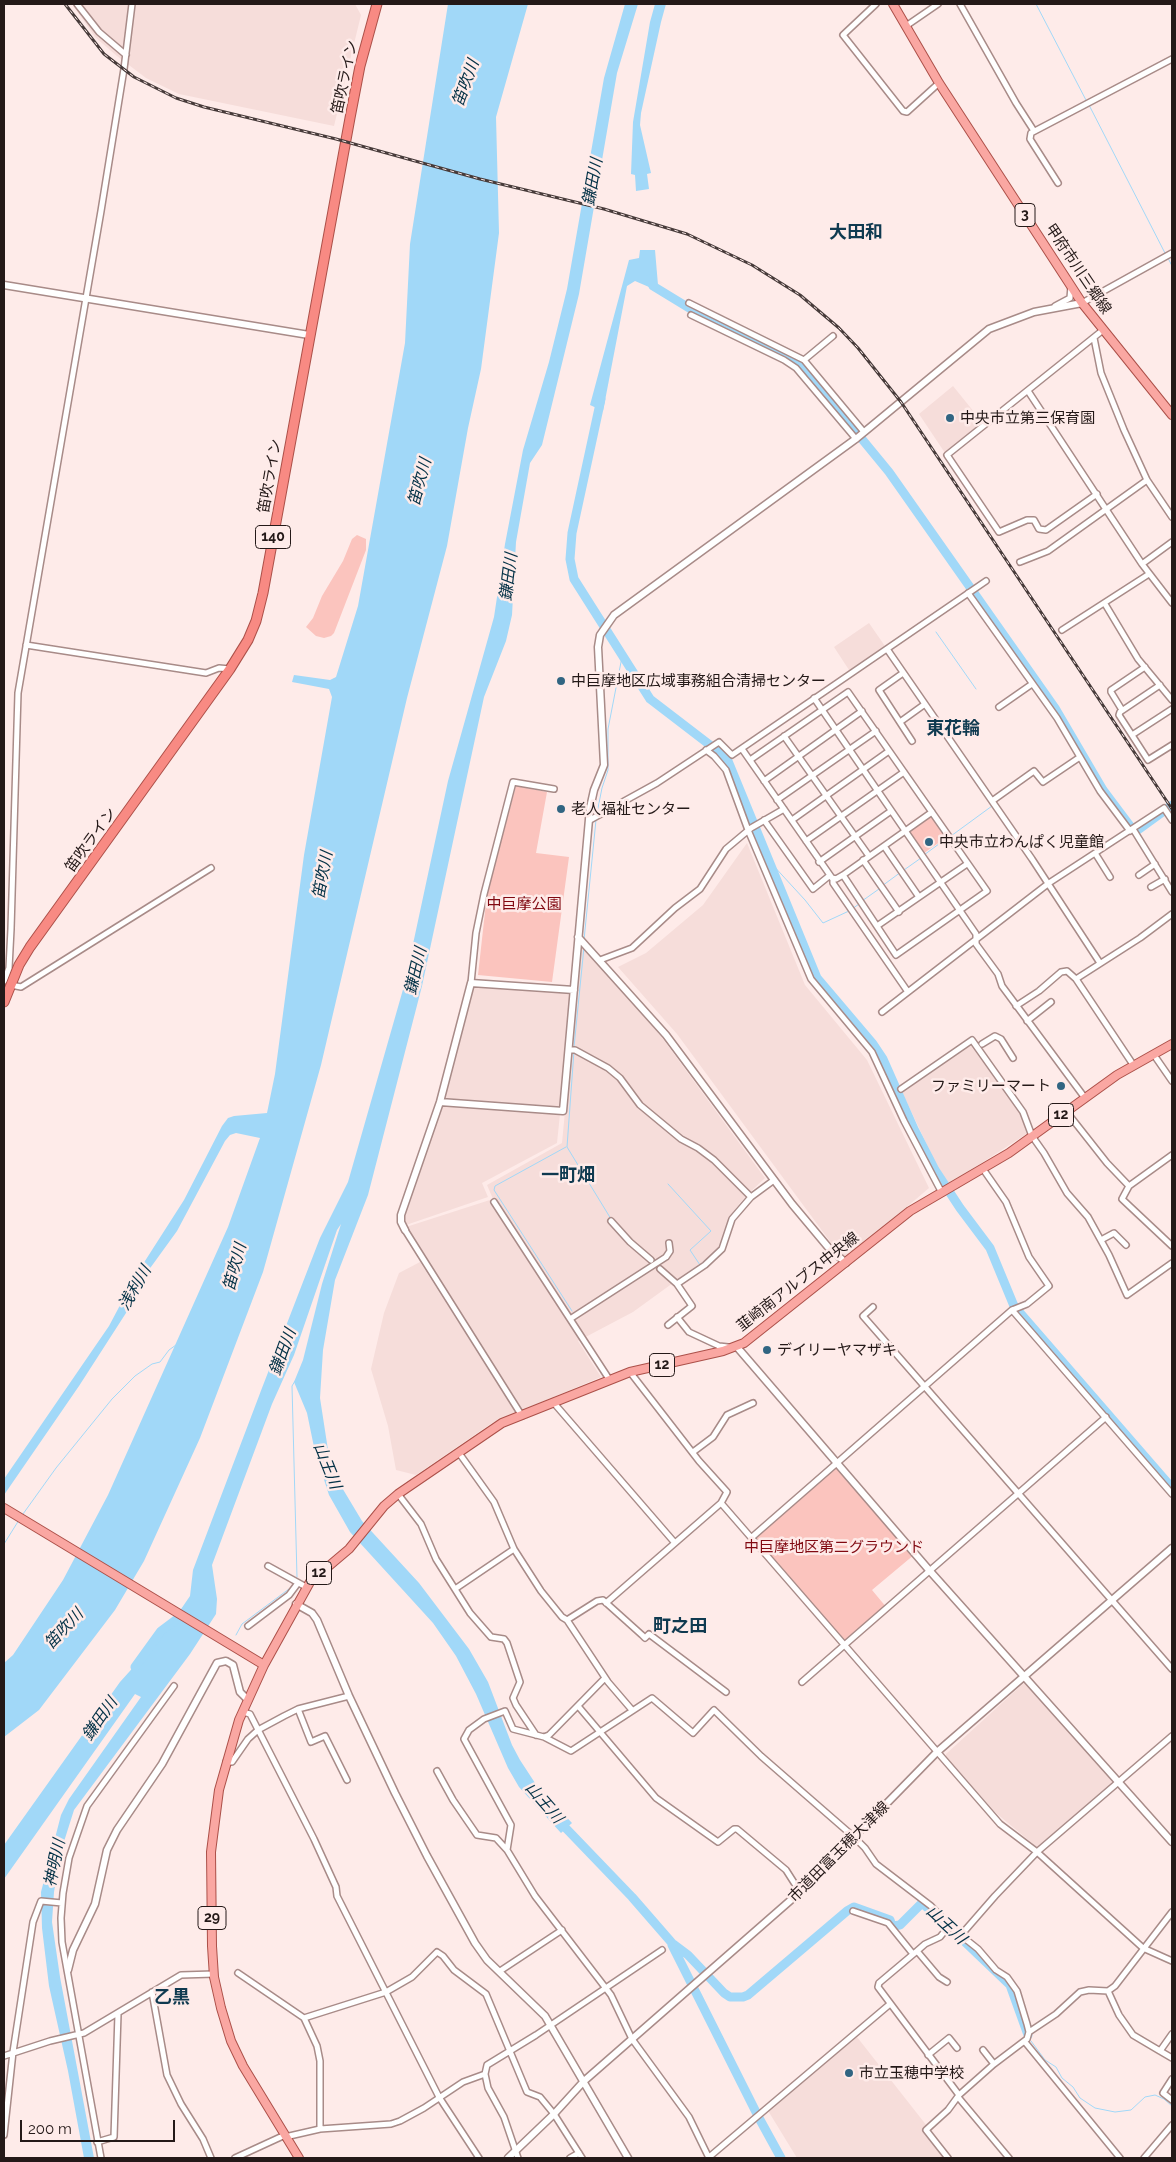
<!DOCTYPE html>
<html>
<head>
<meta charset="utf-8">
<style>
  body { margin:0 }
  #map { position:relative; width:1176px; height:2162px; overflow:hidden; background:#feebe9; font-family:Raleway,sans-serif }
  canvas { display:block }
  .frame { position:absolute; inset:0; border:5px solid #241918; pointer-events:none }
  .scale { position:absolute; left:20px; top:2120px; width:155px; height:22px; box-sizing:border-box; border:2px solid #241918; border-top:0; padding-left:6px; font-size:15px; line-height:18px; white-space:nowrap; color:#241918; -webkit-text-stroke:4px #feebe9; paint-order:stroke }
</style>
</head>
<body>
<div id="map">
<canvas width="1176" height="2162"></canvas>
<div class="frame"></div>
<div class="scale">200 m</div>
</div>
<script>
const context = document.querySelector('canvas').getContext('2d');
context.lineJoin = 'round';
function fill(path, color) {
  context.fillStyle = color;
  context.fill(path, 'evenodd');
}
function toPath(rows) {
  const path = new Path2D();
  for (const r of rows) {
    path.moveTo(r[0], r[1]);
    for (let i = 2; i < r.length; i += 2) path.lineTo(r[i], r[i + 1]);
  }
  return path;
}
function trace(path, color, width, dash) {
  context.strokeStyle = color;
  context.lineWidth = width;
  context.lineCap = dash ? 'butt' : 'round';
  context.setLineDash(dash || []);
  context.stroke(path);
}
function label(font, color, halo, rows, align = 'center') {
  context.font = font + ' Raleway,"Noto Sans JP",sans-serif';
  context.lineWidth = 5;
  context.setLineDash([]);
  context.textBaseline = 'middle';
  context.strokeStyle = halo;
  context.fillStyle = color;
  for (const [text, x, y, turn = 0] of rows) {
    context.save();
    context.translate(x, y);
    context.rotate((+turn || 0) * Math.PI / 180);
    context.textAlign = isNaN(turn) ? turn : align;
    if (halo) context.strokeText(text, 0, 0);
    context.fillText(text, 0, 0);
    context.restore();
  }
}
fill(toPath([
  [72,4,355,4,361,15,334,126,179,94,146,78,117,56,95,37],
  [953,386,983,423,945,453,919,414],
  [869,623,887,649,851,673,834,647],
  [747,843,805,985,867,1060,929,1188,846,1259,840,1255,677,1034,618,967,646,953,703,905],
  [581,944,660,1035,765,1178,745,1197,728,1218,718,1248,706,1259,633,1312,578,1341,601,1377,523,1410,406,1227,493,1199,487,1185,562,1143],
  [474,986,570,993,560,1107,444,1099],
  [971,1044,1020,1113,1028,1133,949,1184,937,1166,902,1092],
  [442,1104,560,1114,557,1143,482,1183,488,1197,406,1225,404,1216],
  [420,1262,516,1413,492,1423,416,1475,396,1470,388,1426,371,1369,384,1313,399,1273],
  [1025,1682,1114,1783,1038,1848,996,1813,946,1757,946,1754],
  [857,2037,927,2126,923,2130,945,2158,797,2158,767,2109]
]), '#f6ddda');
fill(toPath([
  [357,535,366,539,366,550,334,633,331,636,324,638,316,636,306,627,313,618,322,596,343,561,352,539],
  [516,786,547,792,536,853,569,857,552,982,478,975,487,894],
  [932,815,947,837,924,853,908,831],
  [838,1462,915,1554,872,1590,887,1608,845,1645,751,1538]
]), '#fbc4be');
fill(toPath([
  [448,4,528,4,496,117,499,233,481,369,468,428,447,546,407,698,321,1065,263,1272,200,1438,144,1561,115,1610,39,1710,4,1737,4,1663,13,1655,63,1580,108,1495,228,1227,260,1138,236,1133,230,1135,225,1141,177,1231,143,1278,126,1313,79,1386,4,1495,4,1479,109,1326,136,1275,184,1200,222,1126,228,1118,234,1116,267,1113,275,1074,304,855,332,697,329,689,292,682,294,675,330,680,336,677,358,606,405,343,410,244],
  [625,4,638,4,617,73,579,294,542,445,530,463,516,542,512,615,506,641,484,697,422,986,368,1195,335,1280,323,1350,320,1398,328,1450,341,1486,362,1521,419,1583,469,1649,488,1682,512,1745,520,1760,537,1786,572,1823,561,1833,519,1787,508,1768,476,1694,456,1656,433,1623,350,1532,329,1495,315,1452,307,1413,294,1382,303,1360,322,1284,341,1224,337,1230,294,1355,272,1404,212,1565,217,1599,216,1614,190,1654,74,1810,61,1851,54,1892,52,1922,60,1977,94,2158,84,2158,68,2071,49,1986,42,1928,41,1892,61,1815,69,1799,141,1697,135,1694,4,1879,4,1845,120,1682,166,1631,190,1596,193,1570,262,1388,320,1238,348,1182,404,986,448,781,494,617,505,544,523,450,549,362,567,289,604,78],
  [655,4,666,4,661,22,641,113,640,125,651,173,647,174,649,189,636,191,635,175,631,174,633,122,650,22],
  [640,250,655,250,658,285,656,290,635,281,627,286,603,411,590,405,629,260,639,258]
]), '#a1d8f8');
trace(toPath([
  [1036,4,1087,102],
  [1089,105,1166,255],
  [1168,258,1172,266],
  [936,632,976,689],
  [597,813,602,788,608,770,608,729,622,657],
  [1004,814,1022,840],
  [951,836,992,806],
  [1027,847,1049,880],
  [924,855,947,838],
  [771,863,805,900,823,923,849,911],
  [904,870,921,858],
  [882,886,901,872],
  [1054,888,1071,914],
  [862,901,879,889],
  [852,909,859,904],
  [584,940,596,820],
  [574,1047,584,947],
  [574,1051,567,1147,611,1219],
  [566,1147,495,1186,494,1190,572,1311],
  [668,1184,711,1231,690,1250,700,1265,698,1267],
  [626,1234,649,1255],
  [295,1381,292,1386,297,1577],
  [23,1514,56,1468,112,1399,135,1376,152,1364,160,1362,169,1350,176,1345],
  [4,1544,19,1520],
  [236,1635,242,1624,293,1586],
  [208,1687,215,1672],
  [1031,2041,1045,2060,1056,2067,1062,2078,1073,2087,1080,2098,1095,2108,1115,2112,1131,2110,1145,2097,1155,2095,1164,2099,1172,2106]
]), '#a1d8f8', 1);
trace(toPath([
  [650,279,653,286,694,311,792,361,800,367,829,399,889,472,1055,708,1103,790,1130,826],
  [601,399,572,533,570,559,574,579,650,699,723,755,728,761,817,978,873,1044,883,1059,914,1129,935,1170,960,1208,990,1248,1014,1306,1172,1488],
  [1139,829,1172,805],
  [135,1667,161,1631,181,1616],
  [558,1820,632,1897,672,1943,688,1955,724,1993,730,1997,743,1997,748,1995,847,1911,854,1907,890,1920,892,1926,900,1925,922,1903,955,1933],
  [965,1942,1010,1985,1028,2035],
  [672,1945,759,2118,781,2158]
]), '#a1d8f8', 9);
const minor = toPath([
  [77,4,99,32,126,55],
  [876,4,843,35,903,111,907,112,939,83],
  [960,4,1016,103,1034,131],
  [906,26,938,4],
  [1058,183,1030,139,1031,133,1172,59],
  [689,303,804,360,864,432],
  [1082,303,1172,253],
  [1055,306,1070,298,1071,286],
  [691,315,784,360,796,368,856,439],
  [1094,338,1101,373,1124,430,1147,480,1172,517],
  [804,360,833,336],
  [1028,391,1142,564,1172,603],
  [1097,494,1046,530,1039,529,1034,520,1027,520,999,532,947,455,1103,330],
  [1020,562,1048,551,1147,480],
  [1142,564,1172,542],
  [968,593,1057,718,1100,791,1130,831],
  [1105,604,1138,659,1172,700],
  [1062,630,1149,574],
  [26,645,206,673,219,668,230,669],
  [887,649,1032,859,1100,963],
  [903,673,879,690,912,741],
  [1160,685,1120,712,1119,715,1148,760,1172,745],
  [814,698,976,934,976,944,998,974,1002,986,1085,1098],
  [999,707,1032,684],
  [1122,710,1111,692,1111,690,1145,667],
  [900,722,925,704],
  [1132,735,1172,709],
  [784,736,869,856],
  [742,749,832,878,836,879,843,875,932,812],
  [706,750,714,756,726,770,748,830,811,979,872,1052,904,1121,942,1193],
  [750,760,848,692,987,891,896,955,843,875],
  [764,781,862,711],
  [777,800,876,731],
  [992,801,1034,771,1043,782,1080,757],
  [590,820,657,783,719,742,732,755,986,581],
  [764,820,813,889,829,876],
  [792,820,889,751],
  [1133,829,1172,892],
  [806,841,904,772],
  [884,846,919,897],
  [1095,853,1110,877],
  [863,860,899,912],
  [819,862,891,811],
  [1139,875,1155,864],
  [833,879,833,883,908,992],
  [1151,887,1165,879],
  [877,926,967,864],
  [600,960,632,948,675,908,700,889,726,849,751,828,784,809],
  [1076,979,1140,938,1172,914],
  [4,981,9,968,11,929,18,693,101,211,124,69,132,4],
  [471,983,476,933,484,894,513,782,554,789],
  [11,985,21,987,211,868],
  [1016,1006,1039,991,1061,972,1067,971,1076,979,1134,1066],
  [882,1012,1049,883,1164,808,1172,820],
  [1027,1021,1051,1002],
  [982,1044,995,1036,1001,1039,1013,1058],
  [569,1050,575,1050,608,1068,620,1078,640,1105,681,1139,698,1148,714,1160,751,1197,774,1180],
  [1154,1055,1172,1081],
  [901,1089,972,1040,1023,1112,1032,1136,1044,1153,1067,1193,1088,1217,1109,1255,1127,1295,1172,1263],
  [1066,1111,1107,1163,1129,1186],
  [1172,1155,1129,1186,1122,1199,1172,1246],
  [494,1202,609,1379],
  [611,1221,630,1242,651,1260],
  [405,1230,522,1416],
  [1101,1240,1114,1233,1126,1245],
  [660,1269,677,1284,705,1265,722,1249,732,1219,751,1197],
  [873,1307,863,1316,1172,1669],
  [1012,1310,1172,1494],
  [677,1317,689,1332,719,1346,728,1347],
  [570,1319,666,1257,670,1251,669,1243],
  [668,1325,692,1306,677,1284],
  [630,1372,699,1461,727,1492,721,1503,1000,1824,1037,1852,1143,1948,1172,1961],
  [553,1402,675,1543],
  [693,1452,713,1437,727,1415,753,1403],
  [459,1453,494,1502,514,1549,541,1591,562,1617,567,1620,597,1601,603,1600,642,1635,645,1638,649,1634,726,1692],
  [398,1494,421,1524,436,1559,470,1613,491,1637,504,1639,507,1643,520,1682,513,1698,516,1705,536,1735],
  [751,1538,1012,1310,1027,1304,1049,1286,1029,1257,1006,1202,983,1169],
  [268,1566,306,1587],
  [455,1589,514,1549],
  [606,1603,721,1503],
  [567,1620,608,1682,632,1710],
  [248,1626,289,1595,298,1583],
  [605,1678,549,1735,544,1737,513,1729,505,1711,484,1719,469,1730,464,1739,511,1825,507,1850,535,1896,611,1995,632,2039,689,2117,709,2158],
  [802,1682,1106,1417],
  [578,1706,656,1798,718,1842,734,1829,737,1829,786,1870,800,1892],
  [298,1709,311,1742,325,1736,347,1780],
  [243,1712,250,1714,314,1839,336,1887,337,1896,439,2097,479,2158],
  [544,1737,571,1751,652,1698,693,1733,714,1710,761,1756,854,1837,865,1848,876,1864,931,1906,953,1929,978,1949,996,1970,1007,1977,1017,1991,1027,2024,1029,2032,1027,2039,994,2064,959,2095,948,2110,926,2130,948,2158],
  [226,1762,232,1762,248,1739,258,1730,284,1716,298,1709,349,1696],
  [437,1771,453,1800,477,1835,496,1838,507,1850],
  [853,1911,888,1923,913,1954],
  [961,1935,995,1896,1037,1852,1172,1736],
  [917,1951,925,1944,940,1937,950,1925],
  [500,1971,562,1930],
  [238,1973,304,2018,317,2046,320,2061,320,2129],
  [947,1982,939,1977,917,1951,879,1983,878,1987,959,2095],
  [1108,1991,1119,2015,1133,2035,1160,2051],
  [152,1992,167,2075,181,2104,203,2139,211,2158],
  [304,2018,386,1992,412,1977,437,1952,443,1956,454,1970,486,1994,527,2092,540,2097,554,2114,582,2158],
  [1029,2032,1056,2014,1080,1992,1089,1990,1108,1991,1115,1986,1172,1912],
  [1172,2034,1160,2051,1172,2058],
  [1025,2042,1120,2158],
  [983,2050,994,2064],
  [928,2055,949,2038,957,2048],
  [4,2056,50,2041,84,2033,181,1975,214,1974],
  [1172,2079,1163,2093,1172,2100],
  [958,2097,1009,2158],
  [4,2135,13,2052,33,1922,41,1901,62,1903],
  [285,2137,320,2129,391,2124,400,2121,424,2108,463,2082,485,2074],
  [97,2142,114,2137,118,2014],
  [101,2158,62,1942,61,1918,63,1893,69,1858,87,1806,174,1686],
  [235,2158,285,2135],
  [518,2158,504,2117,488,2088,485,2074,487,2065,536,2035,662,1950],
  [570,2158,579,2153],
  [708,2158,890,2004],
  [1144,2158,1172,2125]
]);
const tertiary = toPath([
  [4,285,309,335],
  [578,937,666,1035,792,1204,828,1247,846,1263],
  [440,1102,563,1111,590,808,594,790,604,765,598,647,600,635,614,615,857,438,989,329,1034,312,1082,303],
  [405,1230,401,1222,401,1215,440,1102,471,983,574,990],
  [737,1347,929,1570,1172,1842],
  [296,1604,312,1613,317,1620,349,1696,395,1793,427,1856,475,1943,487,1960,545,2016,628,2158],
  [68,1970,73,1950,95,1904,107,1850,117,1830,162,1764,217,1663,226,1661,233,1665,240,1692,247,1699],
  [508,2158,554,2114,584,2081,800,1892,937,1752,1172,1548]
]);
const primary = toPath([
  [893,4,939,83,1082,303,1172,415],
  [4,1508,264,1665],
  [299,2158,243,2066,231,2041,221,2008,214,1977,212,1946,211,1852,219,1790,239,1720,264,1665,310,1582,349,1549,384,1506,398,1494,502,1423,630,1372,723,1351,744,1343,910,1211,1009,1153,1117,1075,1172,1044]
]);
const trunk = toPath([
  [4,1002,19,965,30,947,230,669,248,640,256,621,263,593,350,118,360,66,377,4]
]);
trace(minor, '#a88b88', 8);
trace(tertiary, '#a88b88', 9);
trace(primary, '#ac5049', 10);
trace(trunk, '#ac5049', 11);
trace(minor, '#fff', 5);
trace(tertiary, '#fff', 6);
trace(primary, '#faa7a2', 8);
trace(trunk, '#f88a83', 9);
const rail = toPath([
  [65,4,104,54,134,77,176,98,204,107,336,139,480,179,604,209,687,234,752,265,800,295,839,328,858,348,901,402,1172,809]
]);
trace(rail, '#473b3a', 3);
trace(rail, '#feebe9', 1, [4]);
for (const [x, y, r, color] of [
  [950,418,5,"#316582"],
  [561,681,5,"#316582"],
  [561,809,5,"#316582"],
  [929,842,5,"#316582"],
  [1061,1086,5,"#316582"],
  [767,1350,5,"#316582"],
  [849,2073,5,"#316582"]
]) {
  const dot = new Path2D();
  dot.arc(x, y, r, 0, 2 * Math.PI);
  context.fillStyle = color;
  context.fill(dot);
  trace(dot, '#feebe9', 2);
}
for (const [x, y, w] of [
  [1025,215,20],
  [273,537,35],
  [1061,1115,25],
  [662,1365,25],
  [319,1573,25],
  [212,1918,28]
]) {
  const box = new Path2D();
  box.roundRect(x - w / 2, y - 11.5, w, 23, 4);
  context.fillStyle = '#feebe9';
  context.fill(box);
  trace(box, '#241918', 1);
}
label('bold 14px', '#241918', null, [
  ["3",1025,215],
  ["140",273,537],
  ["12",1061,1115],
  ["12",662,1365],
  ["12",319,1573],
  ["29",212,1918]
]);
label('15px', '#241918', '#feebe9', [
  ["笛吹ライン",345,77,-78],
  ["甲府市川三郷線",1078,269,56],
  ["笛吹ライン",270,476,-80],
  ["笛吹ライン",91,840,-54],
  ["韮崎南アルプス中央線",798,1282,-38],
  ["市道田富玉穂大津線",839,1852,-45]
]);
label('15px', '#241918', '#feebe9', [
  ["中央市立第三保育園",960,418],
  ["中巨摩地区広域事務組合清掃センター",571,681],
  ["老人福祉センター",571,809],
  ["中央市立わんぱく児童館",939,842],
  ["ファミリーマート",1051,1086,"right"],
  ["デイリーヤマザキ",777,1350],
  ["市立玉穂中学校",859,2073]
], 'left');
label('15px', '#810911', '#feebe9', [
  ["中巨摩公園",524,904],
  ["中巨摩地区第二グラウンド",834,1547]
]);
label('italic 16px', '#033146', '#feebe9', [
  ["笛吹川",466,83,-70],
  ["鎌田川",593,182,-80],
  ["笛吹川",420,482,-75],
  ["鎌田川",509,577,-83],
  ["笛吹川",323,875,-80],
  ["鎌田川",416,971,-77],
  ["笛吹川",235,1267,-75],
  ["浅利川",135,1288,-60],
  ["鎌田川",283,1352,-70],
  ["山王川",327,1466,68],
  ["笛吹川",64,1629,-47],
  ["鎌田川",100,1719,-55],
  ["山王川",544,1803,49],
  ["神明川",55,1863,-78],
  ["山王川",946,1925,43]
]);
label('bold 18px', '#0f3a50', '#feebe9', [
  ["大田和",856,233],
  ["東花輪",953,729],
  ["一町畑",568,1176],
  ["町之田",680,1627],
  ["乙黒",172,1998]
]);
</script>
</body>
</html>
